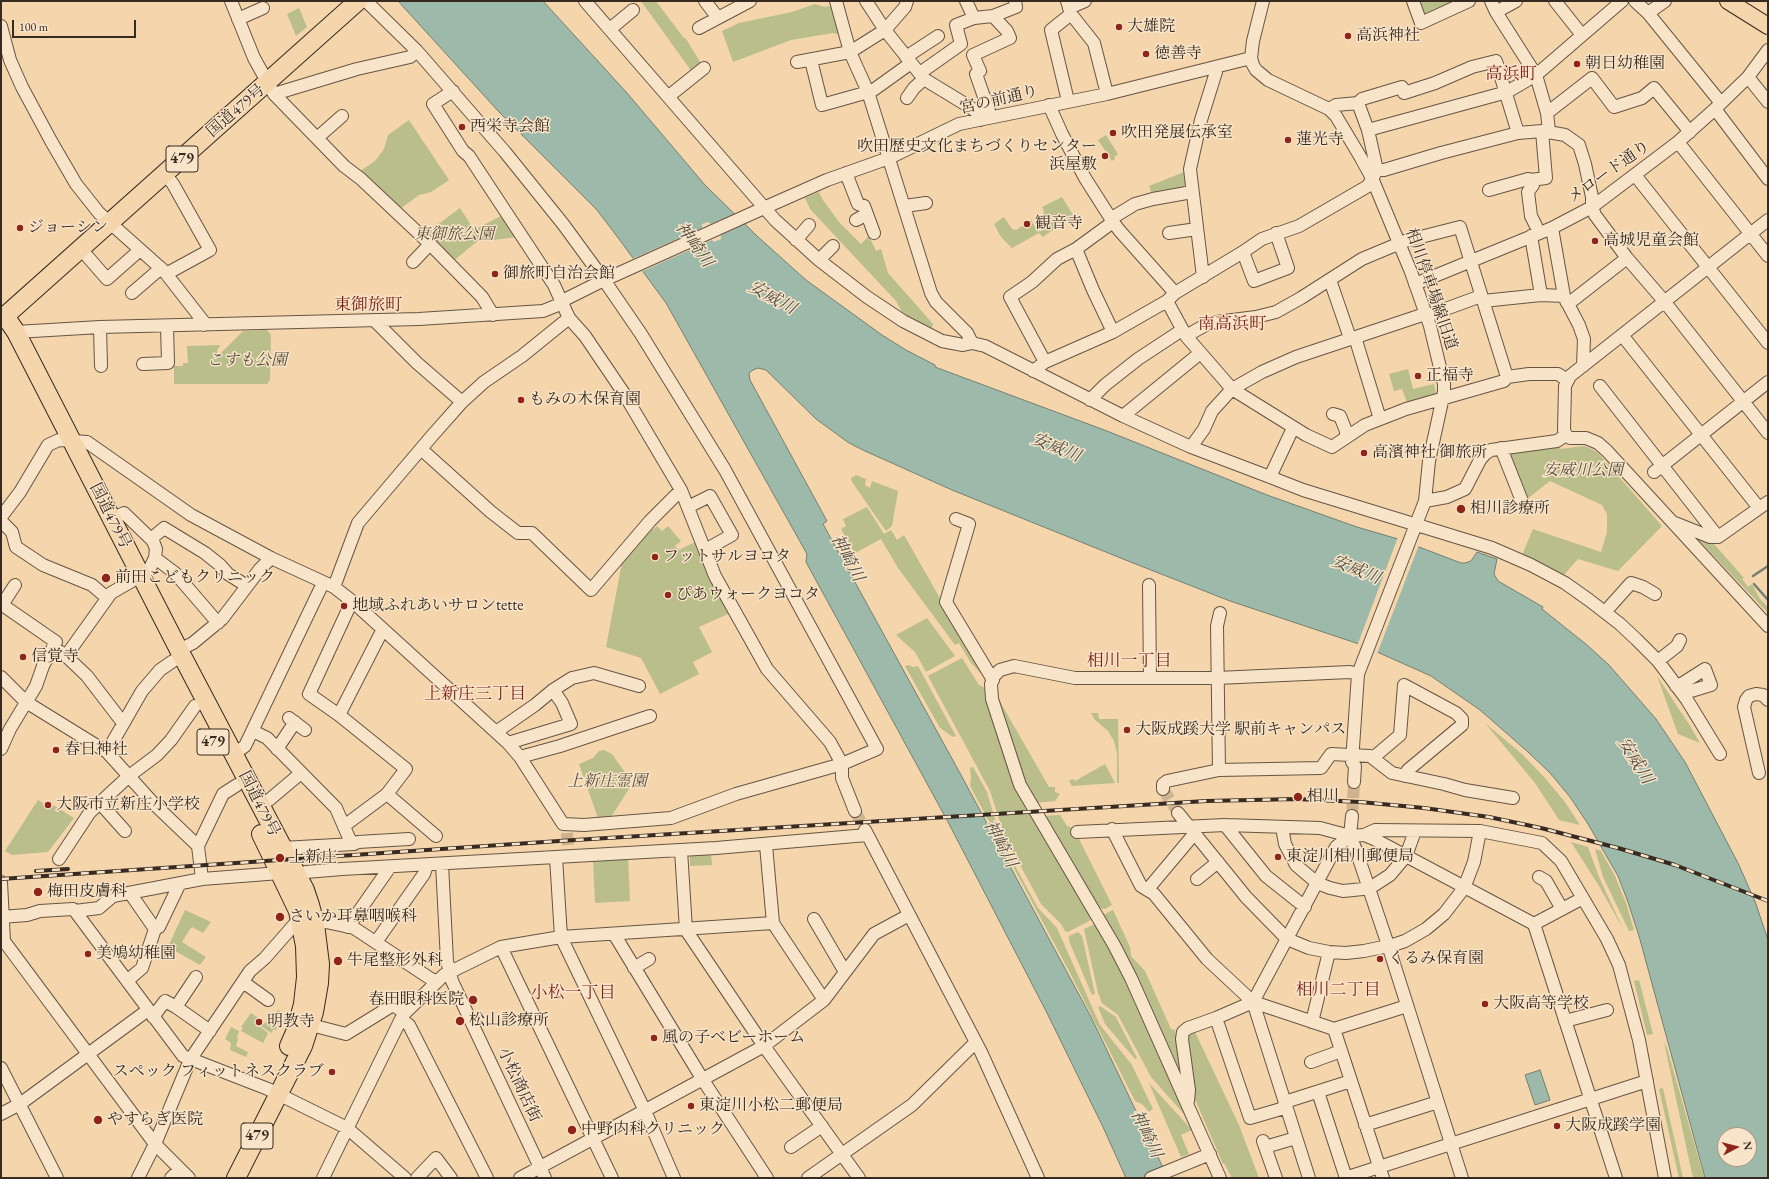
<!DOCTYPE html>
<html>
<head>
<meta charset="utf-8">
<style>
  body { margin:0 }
  #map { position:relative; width:1769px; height:1179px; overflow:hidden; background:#f4d5ac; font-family:"EB Garamond",serif }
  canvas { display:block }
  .frame { position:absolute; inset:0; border:2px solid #372a20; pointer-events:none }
  .north { position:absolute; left:1717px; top:1127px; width:40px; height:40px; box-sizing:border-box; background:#f8e4c9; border:1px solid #ab9a85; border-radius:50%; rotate:83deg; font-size:11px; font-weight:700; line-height:16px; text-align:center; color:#372a20 }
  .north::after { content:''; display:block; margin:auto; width:14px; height:18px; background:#8f2418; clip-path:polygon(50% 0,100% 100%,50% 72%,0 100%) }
  .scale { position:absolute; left:12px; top:20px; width:124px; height:18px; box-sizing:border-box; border:2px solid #372a20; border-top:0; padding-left:5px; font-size:12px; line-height:14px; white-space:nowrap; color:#372a20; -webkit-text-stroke:3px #f8e4c9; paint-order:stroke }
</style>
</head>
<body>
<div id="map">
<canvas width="1769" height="1179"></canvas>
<div class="frame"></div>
<div class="north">N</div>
<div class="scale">100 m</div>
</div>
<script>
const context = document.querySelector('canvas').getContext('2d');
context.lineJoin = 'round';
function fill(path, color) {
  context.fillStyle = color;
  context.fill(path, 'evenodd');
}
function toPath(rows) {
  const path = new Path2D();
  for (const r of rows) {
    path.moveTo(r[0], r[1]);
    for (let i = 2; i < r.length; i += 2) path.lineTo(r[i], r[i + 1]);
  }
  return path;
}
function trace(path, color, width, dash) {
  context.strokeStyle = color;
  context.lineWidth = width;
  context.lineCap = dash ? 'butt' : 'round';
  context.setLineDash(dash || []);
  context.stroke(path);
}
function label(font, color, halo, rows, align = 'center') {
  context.font = font + ' "EB Garamond","Noto Serif JP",serif';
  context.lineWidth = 3;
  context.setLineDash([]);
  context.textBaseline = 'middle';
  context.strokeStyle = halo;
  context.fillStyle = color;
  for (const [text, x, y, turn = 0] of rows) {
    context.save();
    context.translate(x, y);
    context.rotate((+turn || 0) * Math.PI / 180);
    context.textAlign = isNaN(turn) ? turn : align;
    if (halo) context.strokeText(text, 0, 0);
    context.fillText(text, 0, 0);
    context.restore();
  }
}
fill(toPath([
  [641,1,656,1,683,37,686,39,702,65,692,72],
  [1415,1,1458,1,1423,19],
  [815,4,825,7,834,5,841,35,833,33,791,40,733,62,722,31,739,23,792,12],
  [299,8,307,27,296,36,287,14],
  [409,120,449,180,431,192,419,195,400,209,359,172,375,161,384,149,388,135],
  [1106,135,1118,154,1114,157,1115,159,1112,161,1098,140],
  [1184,172,1186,184,1182,188,1152,194,1149,186],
  [819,192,823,200,839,222,861,244,869,236,876,251,881,249,888,273,933,324,931,331,902,312,896,301,810,209,805,198],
  [1062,197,1073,215,1043,237,1039,233,1012,248,1001,237,994,224,1004,217,1012,229,1016,230,1031,220,1038,232,1048,226,1043,215,1044,211,1042,207],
  [460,208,474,230,503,215,517,237,494,240,488,236,479,240,452,262,425,234],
  [267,330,271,335,270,380,267,384,174,384,174,366,183,366,183,363,188,363,187,346,219,345,220,346,217,350,217,357,243,331],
  [1408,369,1413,389,1434,384,1436,393,1434,398,1408,405,1402,389,1394,391,1389,374],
  [1558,443,1560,449,1584,446,1592,449,1599,454,1662,526,1618,571,1578,559,1562,577,1522,555,1533,529,1601,552,1607,532,1607,514,1602,505,1550,481,1527,499,1507,450],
  [856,475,866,479,865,485,870,488,872,481,898,491,892,526,886,531,852,482,851,478],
  [867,507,884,534,891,530,897,540,904,535,985,677,971,663,959,643,955,645,898,568,881,539,855,553,841,529,846,526,843,519],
  [649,526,652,530,657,526,662,531,668,526,681,541,675,546,679,550,697,541,730,613,699,627,712,652,693,662,699,674,660,694,641,658,606,647,623,557],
  [1693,534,1714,544,1744,578,1742,579,1748,587,1752,584,1760,599,1768,607,1768,613],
  [927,618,955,656,926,672,915,652,896,635],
  [962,658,979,685,985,688,1017,792,1092,914,1089,916,1091,920,1068,932,1065,931,1061,924,1041,904,1005,837,990,791,928,676],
  [908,665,913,667,918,666,956,736,953,737,940,728,905,666],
  [1657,676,1689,724,1700,743,1678,734],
  [999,700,1049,787,1055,787,1055,792,1060,794,1055,801,1035,803,1025,787,1002,718],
  [1091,713,1098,713,1099,719,1118,719,1119,783,1117,783,1117,753,1114,741,1108,731,1095,720],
  [1485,723,1523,755,1544,777,1565,802,1580,825,1559,820,1535,783],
  [604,750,612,754,624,771,629,789,609,820,599,821,579,764,593,758,599,751],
  [1105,764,1115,783,1072,786,1069,781,1073,779,1075,781],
  [973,767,987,792,1001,840,1038,908,1057,928,1100,1025,1132,1065,1153,1109,1149,1112,1142,1104,1135,1101,1069,971,970,786,971,778,970,768],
  [38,800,47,806,48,803,52,806,53,805,74,818,48,852,12,855,5,851],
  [1060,815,1067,826,1074,829,1112,905,1105,909,1099,908,1043,816],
  [1571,842,1588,847,1599,877,1623,929,1599,886],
  [1595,849,1601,851,1615,876,1626,903,1634,930,1629,931,1603,877],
  [711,852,712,865,690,866,690,856,692,854],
  [628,857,630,901,595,903,593,859],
  [185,910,211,922,203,933,192,927,190,929,182,942,206,957,200,965,168,947],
  [1113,910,1130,947,1131,956,1145,971,1171,1029,1175,1030,1184,1083,1103,915],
  [1097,923,1111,947,1190,1121,1151,1077,1118,1015,1102,1003,1098,993,1084,929],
  [1078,932,1082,936,1095,994,1092,995,1069,941,1069,936],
  [1639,980,1653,1034,1647,1035,1634,981],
  [1100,1006,1116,1017,1137,1058,1135,1059,1105,1024,1098,1007],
  [278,1010,283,1014,276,1030,274,1029,271,1033,261,1026,266,1022,269,1024],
  [251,1013,260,1019,260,1022,258,1021,256,1027,259,1026,268,1033,263,1043,241,1031,243,1028,241,1027],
  [231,1027,239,1031,237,1038,238,1039,236,1046,248,1052,246,1057,230,1050,231,1043,225,1039],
  [1194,1030,1239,1125,1259,1178,1232,1178,1224,1163,1223,1164,1194,1097,1186,1040,1189,1031],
  [1664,1042,1667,1048,1704,1178,1694,1178,1692,1174],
  [1149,1083,1192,1130,1181,1135,1189,1154,1181,1157],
  [1663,1088,1683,1178,1679,1178,1659,1089]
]), '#b9be8b');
const water = toPath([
  [398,1,543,1,627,93,705,185,757,236,806,280,882,335,906,350,935,365,935,367,1107,431,1267,495,1357,527,1398,539,1461,563,1465,563,1471,561,1477,552,1497,559,1494,574,1498,581,1543,607,1542,609,1587,645,1609,665,1656,719,1685,762,1739,865,1756,904,1768,940,1768,1178,1705,1178,1639,936,1628,902,1618,876,1588,824,1570,797,1550,773,1528,752,1480,710,1431,676,1359,644,1230,601,1133,563,952,490,865,451,849,443,816,419,766,370,758,368,753,370,749,373,750,380,827,521,823,524,961,775,1091,1017,1168,1178,1126,1178,1103,1127,1047,1013,948,822,806,562,807,554,666,303,619,239,597,210,499,112,398,1],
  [1725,1135,1749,1135,1749,1159,1725,1159,1725,1135],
  [1540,1070,1550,1100,1535,1105,1525,1075,1540,1070]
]);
fill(water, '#9cb9a9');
trace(water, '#748072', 1);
fill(toPath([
  [736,213,747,223,721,235,721,239,714,242,712,240,641,272,632,259,702,228,702,224,708,222,711,224],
  [1398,537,1419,545,1377,654,1357,646]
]), '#f4d5ac');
trace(toPath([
  [1753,576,1768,566],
  [1754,584,1768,600]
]), '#748072', 2.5);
trace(toPath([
  [1163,789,1178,813],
  [855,811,865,830],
  [1352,816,1354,782],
  [567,833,568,845]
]), '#ceb390', 12, [12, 6]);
const minor = toPath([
  [231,1,254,58,274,94,344,166,361,179,430,244,482,297,493,315],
  [585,1,775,220,819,260,867,297,903,321,942,341,963,345,972,343,985,346,1123,416,1191,447,1270,477,1303,490,1492,548,1531,565,1565,583,1589,600,1620,624,1636,639,1658,661,1687,700,1720,754],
  [705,1,718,18],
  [836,1,850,52,868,92,931,293,936,302,967,333,972,343],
  [866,1,885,30,924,79,970,107,978,113,980,120],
  [966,1,974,18,993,16,1007,31,1010,38,973,55,980,71,976,74,991,117],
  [1067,1,1071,14,1094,43,1107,94],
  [1263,1,1253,41,1251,58,1253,65,1256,70,1268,80,1329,109,1336,116,1361,158,1372,178,1411,272,1430,326,1444,384,1444,392,1429,461,1425,501,1358,674,1352,762,1355,766,1354,782],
  [1413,1,1421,23,1469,1],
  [1491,1,1496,12,1536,75,1547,113,1549,131],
  [1555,1,1582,35],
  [1635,1,1648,13,1721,103],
  [1069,8,1085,1],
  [1496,12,1516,1],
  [1648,13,1665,1],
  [993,16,1016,7,1015,1],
  [238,19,263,8],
  [1,26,10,60,22,87,51,141,76,184,99,213,164,271,203,321,204,325],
  [699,28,750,1],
  [610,29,633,10],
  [906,57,938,36],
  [811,60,822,105,872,91,911,63],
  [797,62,850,52,885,30,905,7,907,1],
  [920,73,961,44,956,25,974,18],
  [1748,77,1768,102],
  [453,91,433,104,463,151,469,156,554,285,569,318,585,336,623,392,681,490,715,576,767,669,830,742,842,764,842,778,855,811],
  [274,94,357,69,410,57,417,51],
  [669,96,704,68],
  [907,98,914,88,924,79],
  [1068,101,1051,30,1071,14],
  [1049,105,1062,134,1085,178,1113,222,1119,230,1175,293],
  [1329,109,1336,105,1358,103,1362,99,1402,87,1404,93,1435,83,1472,67,1496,61,1518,133],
  [1715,109,1768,179],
  [1547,113,1592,78,1614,107,1642,98,1654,88,1690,132],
  [1368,130,1507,92,1536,75,1622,1],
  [317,138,342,116],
  [1678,142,1768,256],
  [1377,170,1384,170,1441,153,1518,133,1542,131,1565,135,1579,145,1585,164,1592,197,1592,207,1595,215,1627,258,1664,301,1768,433],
  [846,173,858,204,864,206,874,233],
  [165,174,173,184,210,250,166,274],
  [1635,175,1768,343],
  [1531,180,1546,178,1542,131],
  [1489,190,1528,179,1531,180,1533,185,1528,192,1531,216,1536,226],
  [905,206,926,203],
  [1112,218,1135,204,1153,199,1192,192],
  [856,220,867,214],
  [1768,220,1570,376,1565,386,1564,430,1566,435,1570,438,1586,438,1598,443,1607,451,1768,626],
  [1552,228,1564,296,1567,303],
  [1169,233,1197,229],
  [1531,236,1541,295],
  [796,240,809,225],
  [81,249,107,279,140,250],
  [1076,249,1093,290,1113,332],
  [1243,252,1254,281,1288,268,1276,233],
  [819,260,833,246],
  [413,262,430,244],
  [1203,277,1190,169,1201,120,1216,72,1216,67],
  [1330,280,1350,338],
  [1415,284,1552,228,1592,207,1678,142,1715,109,1748,77,1768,50],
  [132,293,161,268],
  [1167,301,1186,336,1232,389,1306,435,1332,447,1365,425,1406,409,1504,381,1507,377,1529,374,1558,374,1567,380],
  [1483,301,1541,295,1564,296],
  [374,320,417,363,462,402],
  [100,327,101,366],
  [16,332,100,327,419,319,543,311,563,303,566,299,604,280,775,203,827,180,889,158,959,124,1107,94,1251,58],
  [1622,335,1759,508],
  [1186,336,1209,323,1256,317,1276,312,1301,298,1362,259,1405,241,1460,227,1507,377],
  [1355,337,1380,419],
  [1045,362,1010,297,1032,282,1057,259,1076,249,1113,222],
  [143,364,168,363,167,326],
  [1583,366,1584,339,1579,325,1568,304,1627,258],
  [1033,371,1045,362,1113,332,1167,301,1175,293,1243,252,1262,239,1299,226,1368,186,1377,170,1368,130,1358,103],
  [1600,386,1718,537],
  [1090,400,1105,385,1138,359,1182,330],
  [1333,414,1340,416,1346,431,1346,437],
  [1123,416,1199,354],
  [1191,447,1204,429,1212,411,1232,389,1262,372,1296,357,1425,314,1432,314,1481,296],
  [1501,448,1522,501],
  [421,449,491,512,518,533,532,533,591,590,650,521,681,490],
  [1654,472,1768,382],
  [1270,477,1293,428],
  [1425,501,1447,497,1465,489,1480,460,1485,454,1491,450,1557,441,1566,435],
  [688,507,710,496,732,535,705,550],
  [1,517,20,492,48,445,59,440,87,442,191,515,271,558,334,587,352,601,508,743,520,757,563,824,584,825,671,818,736,794,842,764,877,749,725,470,641,334,604,280,563,224,505,152,417,51,366,1],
  [111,519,124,513,153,541,156,549,155,558,149,570,140,575],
  [956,519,969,524,946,602,993,680],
  [1,521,12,532,16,547,43,565,92,585,107,598],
  [1675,523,1710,537,1718,537,1768,502],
  [151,539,164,528,205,553,220,565,228,574,247,586],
  [155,558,175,573,218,623],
  [1149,585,1150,678],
  [334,587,358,523,431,437,462,402,484,382,522,356,569,318],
  [1,604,56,642,43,666,36,686,10,729,1,749],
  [2,605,15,585],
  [1605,612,1631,583,1643,587,1655,594],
  [53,647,66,656,87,676,123,723],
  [179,650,193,643,222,619,260,569,271,558],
  [66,656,111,593,132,581],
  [1658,661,1677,646,1680,640],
  [1,677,26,702,107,752,154,804,198,846,223,794,237,785],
  [1676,686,1683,683,1705,669,1711,685,1691,691,1685,687,1683,683],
  [339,715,383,629],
  [289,718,305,730],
  [253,731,267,738,336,808,349,838,354,844,282,848],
  [496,732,535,705,553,690,572,678,594,673,639,686],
  [508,743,571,724,562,703,553,690],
  [277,749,295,722],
  [107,752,142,691,160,670,173,661],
  [234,754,245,746,323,583],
  [520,757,560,746,650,716],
  [1374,757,1400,735,1404,685,1456,713,1462,719,1462,725,1408,770,1405,776],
  [1219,770,1217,626,1220,613],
  [1759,773,1744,707,1746,700,1749,696,1756,694,1763,695,1768,700],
  [1163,789,1163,784,1167,781,1219,770,1321,768,1331,754,1370,756,1392,773,1444,784,1465,790,1513,798],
  [387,794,436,836],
  [100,803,125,831],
  [260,804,269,800,301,773],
  [1178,813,1246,897,1287,939,1309,948,1329,952,1346,953,1364,951,1393,945,1405,941,1426,929,1444,914,1464,888,1474,862,1480,831],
  [1225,825,1266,876,1305,907],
  [344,826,387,794,406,769,339,715,309,694,352,601],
  [1282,827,1285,844,1296,865,1317,883,1330,888,1343,891,1363,889,1373,886,1390,875,1406,856,1415,831],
  [1112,829,1141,886,1154,894,1207,959,1253,1002,1334,1029,1407,1006],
  [865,830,981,1052,1038,1178],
  [1077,832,1225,825,1320,828,1350,836,1364,835,1374,839,1534,924,1616,1178],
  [1364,835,1375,830,1480,831,1542,843,1561,861,1607,939,1619,965,1639,1040,1665,1178],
  [1350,836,1356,850,1388,945,1462,1178],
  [354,844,358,842,409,839],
  [766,845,773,923,824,1000],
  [198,846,202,879],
  [681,850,686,930,764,1046,859,1178],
  [556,857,561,937,645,1111,674,1178],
  [59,859,90,812,129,776,157,755,171,740,195,706],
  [442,864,447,961,452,981,545,1178],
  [298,877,306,872,342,869,716,848,867,835],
  [1539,877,1546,881,1562,909],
  [1197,879,1218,862],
  [1,882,4,941,155,1144,189,1178],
  [1148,889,1195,833],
  [130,893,155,929],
  [75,911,183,1056,268,1089,347,1128,405,1178],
  [1,917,27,915,40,911,73,909,75,911,99,908,113,896,202,879,280,873],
  [814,919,845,972],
  [315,924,326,922,354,928,431,979,438,981],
  [1534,924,1583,898],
  [348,927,390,867],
  [614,934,703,1080,767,1178],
  [376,942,424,874,427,865],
  [501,947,612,1178],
  [634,968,649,959],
  [127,981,142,968,155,929,159,927,180,883],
  [243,982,268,1000],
  [1253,1002,1309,1178],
  [176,1007,210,1031],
  [153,1017,165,1001,176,1007,196,977],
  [1216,1018,1250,1118,1281,1109,1288,1101,1351,1081],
  [401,1019,409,1025,487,1178],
  [1565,1021,1607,1010],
  [1312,1022,1329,952],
  [311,1025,346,1034,393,1005,405,1013],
  [1334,1029,1383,1178],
  [1311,1062,1341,1051],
  [1,1068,57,1178],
  [1318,1092,1346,1178],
  [1188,1101,1189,1090,1182,1039,1183,1032,1188,1028,1216,1018,1253,1002,1336,847,1350,836,1352,816],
  [1,1114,20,1104,148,1010],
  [1365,1125,1438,1102],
  [1263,1141,1276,1178],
  [791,1147,822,1126],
  [1265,1147,1296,1138],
  [138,1178,155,1144,190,1060,250,971,265,958,300,918],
  [171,1178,180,1169],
  [323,1178,401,1019,405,1013,444,975,501,947,561,937,773,923],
  [417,1178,436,1158,451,1178],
  [520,1178,764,1046,824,1000,874,934,909,915],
  [808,1178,912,1105,975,1043],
  [1151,1178,1210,1154],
  [1220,1178,1131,978,1114,945,1020,785,992,699,991,684,994,676,1000,670,1014,666,1075,678,1217,678,1350,672,1358,674],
  [1345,1178,1647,1081]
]);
const major = toPath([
  [1728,1,1768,26]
]);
const highway = toPath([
  [5,316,16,332,179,650,305,890,310,905,315,924,320,964,319,983,314,1012,303,1046,236,1178],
  [5,316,358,1],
  [261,834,298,911,305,946,306,977,303,1004,296,1030,289,1046]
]);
trace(minor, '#665543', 14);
trace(major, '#372a20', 18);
trace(highway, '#372a20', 20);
trace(minor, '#f8e4c9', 12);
trace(major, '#f4d5ac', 16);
trace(highway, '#f4d5ac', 18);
const rail = toPath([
  [36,871,68,869],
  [1,879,559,841,1206,801,1297,799,1360,802,1424,808,1489,817,1541,828,1618,848,1675,865,1768,901]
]);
trace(rail, '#372a20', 4);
trace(rail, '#f8e4c9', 2.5, [8]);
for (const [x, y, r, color] of [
  [1119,27,4,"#8f2418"],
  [1348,36,4,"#8f2418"],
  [1146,54,4,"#8f2418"],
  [1577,64,4,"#8f2418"],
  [462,127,4,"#8f2418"],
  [1113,133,4,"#8f2418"],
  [1288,140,4,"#8f2418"],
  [1105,156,4,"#8f2418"],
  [1027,224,4,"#8f2418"],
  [20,228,4,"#8f2418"],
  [1595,241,4,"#8f2418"],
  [495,274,4,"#8f2418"],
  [1418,376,4,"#8f2418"],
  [521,400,4,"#8f2418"],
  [1364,453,4,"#8f2418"],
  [1461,509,5,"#8f2418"],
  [655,557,4,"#8f2418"],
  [106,578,5,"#8f2418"],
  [668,595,4,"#8f2418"],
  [344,606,4,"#8f2418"],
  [23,657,4,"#8f2418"],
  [1127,730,4,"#8f2418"],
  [56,750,4,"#8f2418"],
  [1298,797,5,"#8f2418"],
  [48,805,4,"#8f2418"],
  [1278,857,4,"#8f2418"],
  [280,858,5,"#8f2418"],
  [38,892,5,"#8f2418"],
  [280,917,5,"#8f2418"],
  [88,954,4,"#8f2418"],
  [1380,959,4,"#8f2418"],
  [338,961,5,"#8f2418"],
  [473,1000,5,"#8f2418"],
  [1485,1004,4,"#8f2418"],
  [460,1021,5,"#8f2418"],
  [259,1022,4,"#8f2418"],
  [654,1038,4,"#8f2418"],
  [332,1072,4,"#8f2418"],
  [691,1106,4,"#8f2418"],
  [98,1120,5,"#8f2418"],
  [1557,1126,4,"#8f2418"],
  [572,1130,5,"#8f2418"]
]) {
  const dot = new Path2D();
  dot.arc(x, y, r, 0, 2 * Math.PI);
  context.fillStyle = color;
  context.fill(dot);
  trace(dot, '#f8e4c9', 1.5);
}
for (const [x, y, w] of [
  [182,159,32],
  [213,742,32],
  [257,1136,32]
]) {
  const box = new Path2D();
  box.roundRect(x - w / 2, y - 13, w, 26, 3);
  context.fillStyle = '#f8e4c9';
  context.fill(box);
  trace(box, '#372a20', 1);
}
label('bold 15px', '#372a20', null, [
  ["479",182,159],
  ["479",213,742],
  ["479",257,1136]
]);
label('16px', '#372a20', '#f8e4c9', [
  ["大雄院",1127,27],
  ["高浜神社",1356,36],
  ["徳善寺",1154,54],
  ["朝日幼稚園",1585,64],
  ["西栄寺会館",470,127],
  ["吹田発展伝承室",1121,133],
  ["蓮光寺",1296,140],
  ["吹田歴史文化まちづくりセンター",1097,147,"right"],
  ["浜屋敷",1097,165,"right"],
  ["観音寺",1035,224],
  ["ジョーシン",28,228],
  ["高城児童会館",1603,241],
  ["御旅町自治会館",503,274],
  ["正福寺",1426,376],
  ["もみの木保育園",529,400],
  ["高濱神社 御旅所",1372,453],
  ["相川診療所",1470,509],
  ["フットサルヨコタ",663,557],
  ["前田こどもクリニック",115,578],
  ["ぴあウォークヨコタ",676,595],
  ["地域ふれあいサロンtette",352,606],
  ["信覚寺",31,657],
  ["大阪成蹊大学 駅前キャンパス",1135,730],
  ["春日神社",64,750],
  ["相川",1307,797],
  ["大阪市立新庄小学校",56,805],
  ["東淀川相川郵便局",1286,857],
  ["上新庄",289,858],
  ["梅田皮膚科",47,892],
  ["さいか耳鼻咽喉科",289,917],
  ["美鳩幼稚園",96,954],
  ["くるみ保育園",1388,959],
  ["牛尾整形外科",347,961],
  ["春田眼科医院",464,1000,"right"],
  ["大阪高等学校",1493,1004],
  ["松山診療所",469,1021],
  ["明教寺",267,1022],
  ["風の子ベビーホーム",662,1038],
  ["スペック フィットネスクラブ",324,1072,"right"],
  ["東淀川小松二郵便局",699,1106],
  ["やすらぎ医院",107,1120],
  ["大阪成蹊学園",1565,1126],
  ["中野内科クリニック",581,1130]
], 'left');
label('16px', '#372a20', '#f8e4c9', [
  ["宮の前通り",999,100,-13],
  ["国道479号",236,111,-41],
  ["メロード通り",1609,172,-35],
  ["相川停車場線旧道",1431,289,71],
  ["国道479号",110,516,63],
  ["国道479号",259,804,63],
  ["小松商店街",519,1085,65]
]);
label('italic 16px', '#584f3b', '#f8e4c9', [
  ["東御旅公園",454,235],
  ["こすも公園",247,361],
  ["安威川公園",1583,471],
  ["上新庄霊園",607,782]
]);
label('17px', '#7a1f14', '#f8e4c9', [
  ["高浜町",1511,74],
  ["東御旅町",368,305],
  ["南高浜町",1232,324],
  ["相川一丁目",1129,661],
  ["上新庄三丁目",475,694],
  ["相川二丁目",1338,990],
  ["小松一丁目",573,993]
]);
label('italic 17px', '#504e42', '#f8e4c9', [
  ["神崎川",694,245,54],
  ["安威川",772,298,29],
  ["安威川",1056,448,22],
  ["神崎川",847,558,62],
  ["安威川",1356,570,22],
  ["安威川",1635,761,58],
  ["神崎川",1000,844,62],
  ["神崎川",1146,1134,64]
]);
</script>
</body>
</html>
